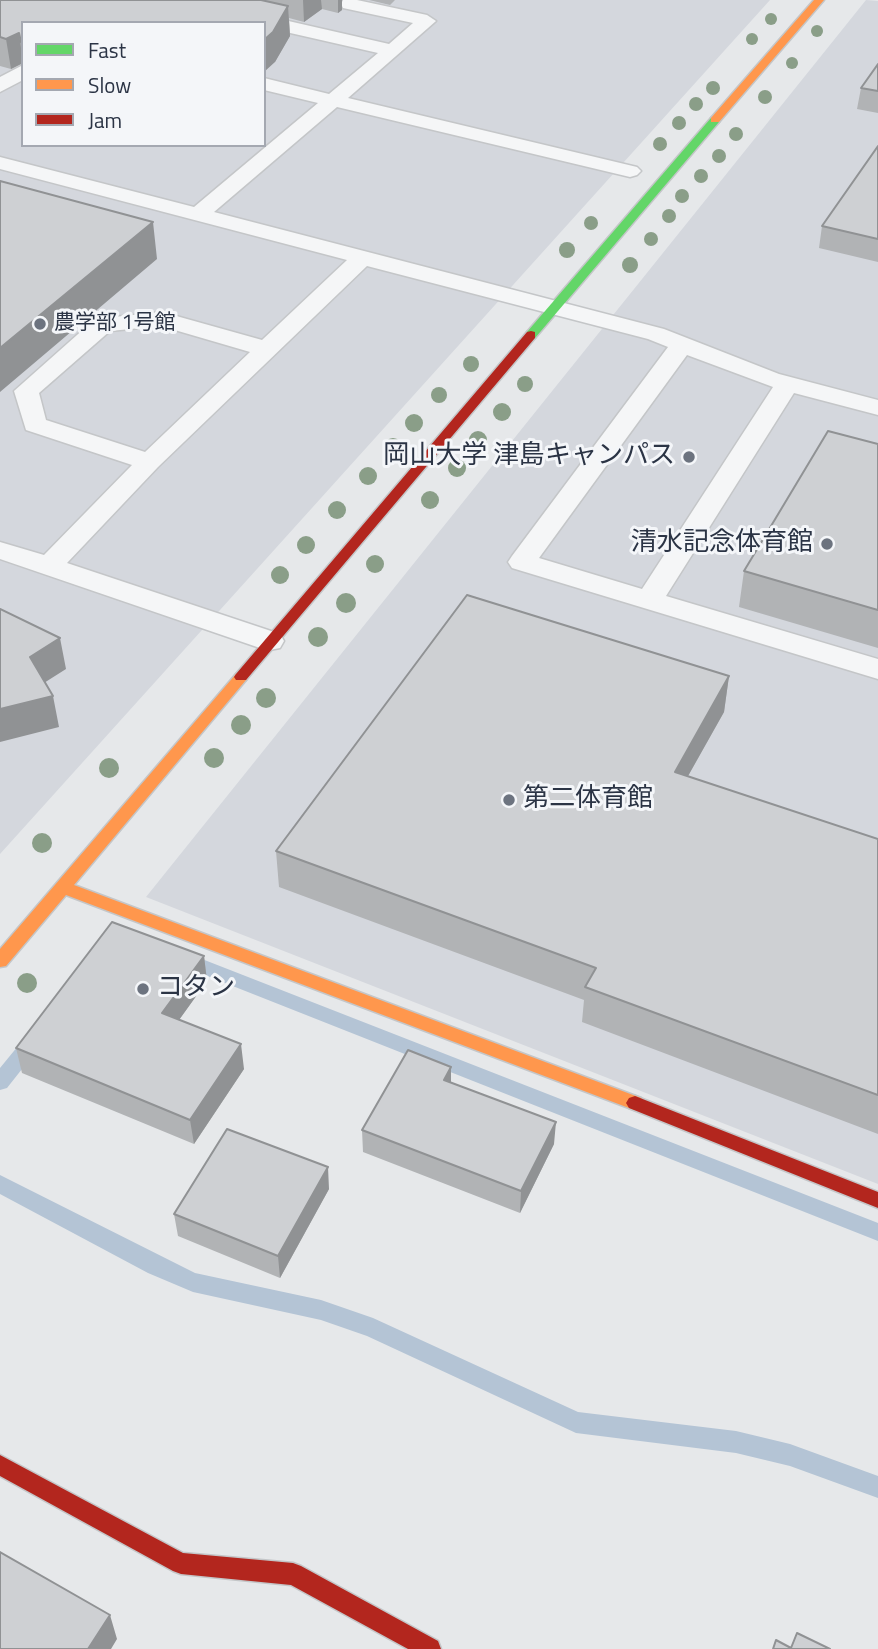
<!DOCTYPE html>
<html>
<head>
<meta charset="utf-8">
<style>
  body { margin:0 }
  #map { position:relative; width:878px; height:1649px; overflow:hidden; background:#e6e8ea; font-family:"Titillium Web",sans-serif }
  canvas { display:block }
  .legend { position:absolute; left:21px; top:21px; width:245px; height:126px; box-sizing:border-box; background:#f4f6f9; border:2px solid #a4a8b1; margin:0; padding:9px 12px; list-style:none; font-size:21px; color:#2b3445 }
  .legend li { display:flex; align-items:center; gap:14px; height:35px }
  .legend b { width:35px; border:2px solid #a4a8b1 }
</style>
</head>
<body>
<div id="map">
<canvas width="878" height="1649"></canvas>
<ul class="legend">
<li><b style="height:9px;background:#63d668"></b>Fast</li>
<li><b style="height:9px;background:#ff974d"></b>Slow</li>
<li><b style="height:9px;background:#b3261e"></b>Jam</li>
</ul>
</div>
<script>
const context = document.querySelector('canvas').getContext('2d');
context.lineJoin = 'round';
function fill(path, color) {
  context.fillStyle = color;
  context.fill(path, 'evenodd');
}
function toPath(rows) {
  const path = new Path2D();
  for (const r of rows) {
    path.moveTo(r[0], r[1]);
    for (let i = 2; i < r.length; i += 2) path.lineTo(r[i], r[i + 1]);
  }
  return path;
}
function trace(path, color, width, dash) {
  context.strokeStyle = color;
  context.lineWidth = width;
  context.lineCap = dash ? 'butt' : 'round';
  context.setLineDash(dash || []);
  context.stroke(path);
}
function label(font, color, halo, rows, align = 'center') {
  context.font = font + ' "Titillium Web","Noto Sans JP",sans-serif';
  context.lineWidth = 6;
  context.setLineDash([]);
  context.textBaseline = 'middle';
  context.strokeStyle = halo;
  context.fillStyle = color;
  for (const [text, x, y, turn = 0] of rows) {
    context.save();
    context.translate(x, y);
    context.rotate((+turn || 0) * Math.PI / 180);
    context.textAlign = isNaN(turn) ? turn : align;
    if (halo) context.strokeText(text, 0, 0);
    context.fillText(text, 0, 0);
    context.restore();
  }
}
fill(toPath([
  [0,0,770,0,0,854],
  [23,23,264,23,264,145,23,145],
  [866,0,878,1,878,1184,146,897]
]), '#d4d7dd');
fill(toPath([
  [184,952,878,1223,878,1241,177,964,175,959,177,954,184,952],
  [34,1032,41,1035,44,1040,41,1045,7,1088,0,1090,0,1068,27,1035,34,1032],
  [0,1175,195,1273,321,1300,373,1318,578,1412,736,1431,790,1444,878,1476,878,1498,790,1466,736,1453,576,1433,367,1336,321,1320,193,1292,148,1273,0,1194,0,1175]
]), '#b4c4d5');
const lane = toPath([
  [343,0,357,0,427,15,436,21,348,98,637,167,641,171,637,175,630,177,337,107,214,212,664,329,779,374,878,400,878,415,794,393,666,596,878,659,878,679,512,568,508,562,512,556,668,347,648,339,367,266,158,467,67,563,280,634,284,641,280,648,270,650,260,648,0,559,0,542,44,555,132,465,26,430,14,391,95,319,162,312,262,340,347,260,0,169,0,157,194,207,318,103,264,90,264,78,329,94,378,53,264,27,264,23,242,22,240,18,242,14,249,12,389,44,413,23,343,8,341,4,343,0],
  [161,326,250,352,145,452,46,420,39,393,110,331,161,326],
  [687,355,773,387,642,589,539,558,687,355],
  [23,65,23,80,0,92,0,77,23,65]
]);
const fast = toPath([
  [715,117,719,118,719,122,535,338,527,338,527,332,711,118,715,117]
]);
const slow = toPath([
  [814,0,824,0,719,122,711,122,711,118,814,0],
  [241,672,248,677,246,680,74,885,641,1098,644,1103,641,1108,635,1110,629,1108,66,895,6,966,0,967,0,949,236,674,241,672]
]);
const jam = toPath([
  [531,331,535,332,535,338,246,680,236,680,234,677,236,674,527,332,531,331],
  [635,1096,878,1192,878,1208,629,1108,626,1103,629,1098,635,1096],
  [0,1455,183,1553,293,1563,301,1566,438,1641,441,1649,408,1649,291,1585,181,1574,173,1571,0,1476,0,1455]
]);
trace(lane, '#c4c6c8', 3);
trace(fast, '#c4c6c8', 3);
trace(slow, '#c4c6c8', 3);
trace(jam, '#c4c6c8', 3);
fill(lane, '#f5f6f7');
fill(fast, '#63d668');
fill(slow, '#ff974d');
fill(jam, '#b3261e');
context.fillStyle = '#8a9e88';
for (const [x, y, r] of [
  [771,19,6],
  [817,31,6],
  [752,39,6],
  [792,63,6],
  [713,88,7],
  [765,97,7],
  [696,104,7],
  [679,123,7],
  [736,134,7],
  [660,144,7],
  [719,156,7],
  [701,176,7],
  [682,196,7],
  [669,216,7],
  [591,223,7],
  [651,239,7],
  [567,250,8],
  [630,265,8],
  [471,364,8],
  [525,384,8],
  [439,395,8],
  [502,412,9],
  [414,423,9],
  [478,440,9],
  [393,447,9],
  [457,468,9],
  [368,476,9],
  [430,500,9],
  [337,510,9],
  [306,545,9],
  [375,564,9],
  [280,575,9],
  [346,603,10],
  [318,637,10],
  [266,698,10],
  [241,725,10],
  [214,758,10],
  [109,768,10],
  [42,843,10],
  [27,983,10]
]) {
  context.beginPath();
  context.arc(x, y, r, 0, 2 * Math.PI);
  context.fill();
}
fill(toPath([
  [0,0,342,0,342,10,338,13,322,9,304,22,289,18,290,36,275,62,23,23,23,63,11,69,0,66],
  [369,0,395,0,390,5],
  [878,64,878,113,857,109,861,88],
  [878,146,878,262,819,248,822,226],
  [878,444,878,648,739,607,744,571],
  [729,676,724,712,688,776,878,839,878,1134,582,1022,584,1000,279,887,276,851],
  [204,956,207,981,179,1020,244,1069,194,1144,22,1073,16,1048],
  [451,1083,554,1144,520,1213,363,1152,362,1130],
  [329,1189,280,1278,178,1236,174,1214]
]), '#b1b3b5');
fill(toPath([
  [303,0,321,0,322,9,304,22],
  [338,0,342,0,342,10,338,13],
  [288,6,290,36,275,62,264,72,264,40],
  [19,33,23,63,11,69,6,39],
  [153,222,157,259,0,392,0,348],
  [60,638,66,669,36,688,30,657],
  [729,676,724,712,670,808,675,772],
  [53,696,59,727,0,742,0,709],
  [204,956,207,981,166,1038,162,1013],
  [241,1044,244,1069,194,1144,190,1120],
  [451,1067,451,1090,444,1080],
  [556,1122,554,1144,520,1213,521,1191],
  [328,1167,329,1189,280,1278,278,1256],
  [110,1615,117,1639,111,1649,88,1649]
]), '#909294');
const building = toPath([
  [0,0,261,0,288,6,273,32,264,40,264,23,23,23,23,43,21,42,19,33,6,39,0,37,0,0],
  [878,64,878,91,861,88,878,64],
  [878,146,878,239,822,226,878,146],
  [0,181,153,222,0,348,0,181],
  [828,431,878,444,878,610,744,571,828,431],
  [467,595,729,676,675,772,878,839,878,1095,585,987,596,968,276,851,467,595],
  [0,609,60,638,30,657,53,696,0,709,0,609],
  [112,922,204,956,162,1013,241,1044,190,1120,16,1048,112,922],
  [408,1050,451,1067,444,1080,556,1122,521,1191,362,1130,408,1050],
  [227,1129,328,1167,278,1256,174,1214,227,1129],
  [0,1552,110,1615,88,1649,0,1649,0,1552],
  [797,1633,830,1649,773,1649,776,1640,791,1648,797,1633]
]);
fill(building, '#ced0d3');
trace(building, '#909294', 2);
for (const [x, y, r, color] of [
  [40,324,7,"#6c737f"],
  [689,457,7,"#6c737f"],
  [827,544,7,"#6c737f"],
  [509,800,7,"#6c737f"],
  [143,989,7,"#6c737f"]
]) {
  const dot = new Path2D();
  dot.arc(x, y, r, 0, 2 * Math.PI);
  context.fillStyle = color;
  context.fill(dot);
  trace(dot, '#f4f6f9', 2.5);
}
label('21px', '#2b3445', '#f4f6f9', [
  ["農学部 1号館",54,324]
], 'left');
label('26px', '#2b3445', '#f4f6f9', [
  ["岡山大学 津島キャンパス",675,457],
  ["清水記念体育館",813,544],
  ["第二体育館",523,800,"left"],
  ["コタン",157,989,"left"]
], 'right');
</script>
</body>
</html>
